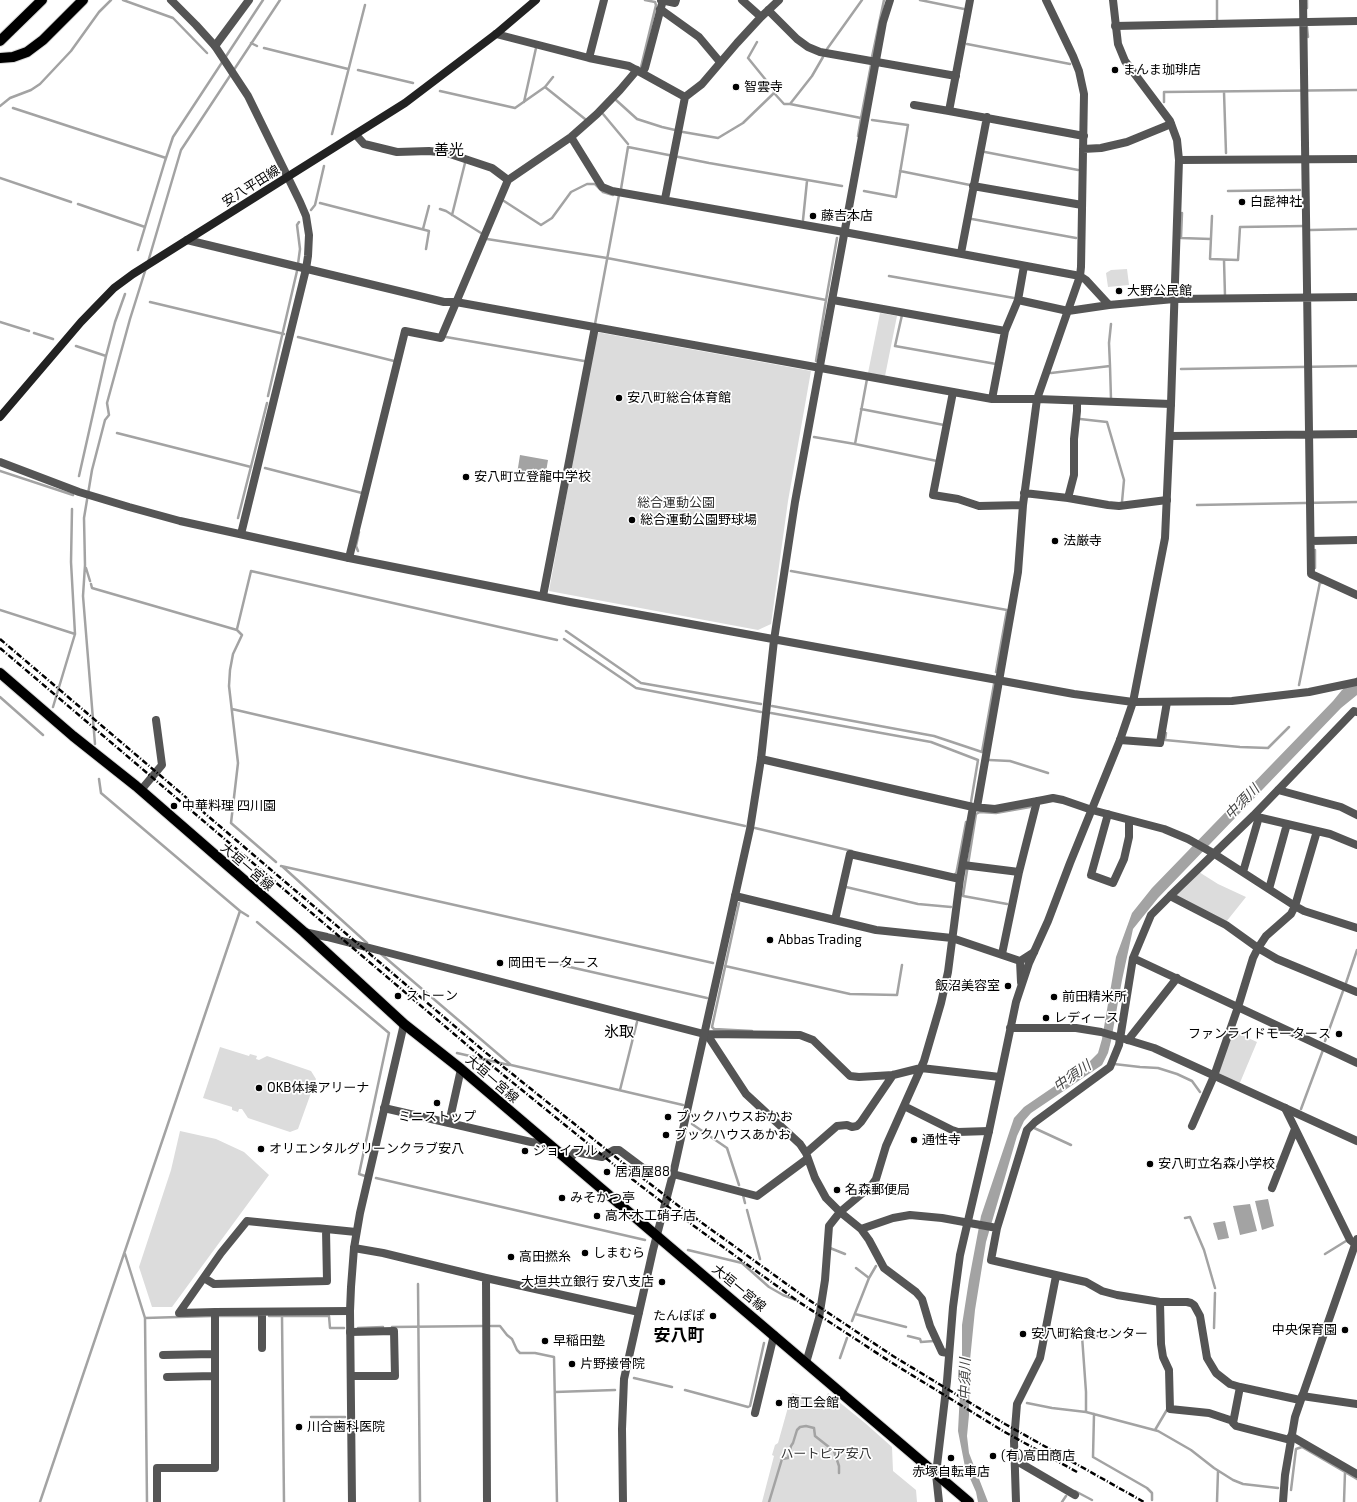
<!DOCTYPE html>
<html>
<head>
<meta charset="utf-8">
<style>
  body { margin:0 }
  canvas { display:block; background:#fff }
</style>
</head>
<body>
<canvas width="1357" height="1502"></canvas>
<script>
const context = document.querySelector('canvas').getContext('2d');
context.lineJoin = 'round';
function fill(path, color) {
  context.fillStyle = color;
  context.fill(path, 'evenodd');
}
function toPath(rows) {
  const path = new Path2D();
  for (const r of rows) {
    path.moveTo(r[0], r[1]);
    for (let i = 2; i < r.length; i += 2) path.lineTo(r[i], r[i + 1]);
  }
  return path;
}
function trace(path, color, width, dash) {
  context.strokeStyle = color;
  context.lineWidth = width;
  context.lineCap = dash ? 'butt' : 'round';
  context.setLineDash(dash || []);
  context.stroke(path);
}
function label(font, color, halo, rows, align = 'center') {
  context.font = font + ' "Exo 2","Noto Sans JP",sans-serif';
  context.lineWidth = 3.5;
  context.setLineDash([]);
  context.textBaseline = 'middle';
  context.strokeStyle = halo;
  context.fillStyle = color;
  for (const [text, x, y, turn = 0] of rows) {
    context.save();
    context.translate(x, y);
    context.rotate((+turn || 0) * Math.PI / 180);
    context.textAlign = isNaN(turn) ? turn : align;
    if (halo) context.strokeText(text, 0, 0);
    context.fillText(text, 0, 0);
    context.restore();
  }
}
fill(toPath([
  [1127,269,1129,285,1108,287,1106,273,1111,270],
  [880,313,897,316,885,376,868,373],
  [596,332,811,371,788,501,771,624,758,630,549,591],
  [1199,872,1218,884,1246,897,1226,922,1175,896],
  [1233,1031,1257,1042,1239,1085,1217,1075],
  [220,1047,249,1056,250,1054,257,1056,256,1059,259,1060,267,1056,311,1071,316,1079,298,1129,290,1132,248,1118,242,1109,239,1109,238,1112,232,1110,232,1107,203,1098],
  [180,1131,216,1139,244,1152,269,1175,172,1307,152,1307,139,1267,171,1170],
  [792,1393,824,1402,828,1393,865,1423,892,1447,893,1471,916,1490,917,1502,762,1502,774,1456,772,1455,775,1445,778,1443]
]), '#dcdcdc');
fill(toPath([
  [520,455,548,460,545,478,517,474],
  [1357,677,1357,695,1341,708,1158,898,1133,929,1122,980,1111,1041,1108,1053,1102,1065,1031,1113,1024,1121,1017,1136,986,1242,975,1310,970,1360,969,1415,967,1436,969,1453,988,1502,978,1502,976,1492,965,1467,958,1431,962,1354,962,1325,969,1280,981,1216,1014,1118,1024,1107,1087,1064,1098,1053,1102,1039,1116,957,1132,913,1152,888,1333,701,1342,690],
  [1268,1199,1274,1226,1262,1230,1255,1201],
  [1250,1204,1257,1231,1240,1235,1233,1206],
  [1225,1221,1229,1238,1218,1240,1213,1223]
]), '#a3a3a3');
trace(toPath([
  [123,0,173,18,207,53],
  [920,0,964,9],
  [1217,0,1217,20],
  [1307,0,1307,8],
  [1307,27,1308,37],
  [757,42,748,58,774,90,774,93],
  [251,43,257,46],
  [967,44,1070,64],
  [264,48,348,69],
  [827,49,862,0],
  [872,57,884,0],
  [641,67,656,5,655,2,645,0],
  [358,70,413,83],
  [545,87,585,119],
  [440,91,515,108,545,87,553,77],
  [1224,92,1226,153],
  [616,100,637,119,662,127,675,130],
  [524,102,536,48],
  [1164,102,1164,92,1357,90],
  [790,104,861,118,858,136],
  [0,106,10,98,31,90,40,84,71,51,99,12,111,0],
  [13,108,166,158],
  [603,114,628,144],
  [861,118,871,65],
  [683,132,718,138,743,123,774,93,784,104,790,104,812,76,823,57],
  [332,134,365,5],
  [985,152,1078,170],
  [900,171,970,185],
  [0,178,71,202],
  [621,189,628,147,709,163,842,186],
  [864,191,896,197,908,125,872,120],
  [1228,191,1300,190],
  [504,201,541,225,552,218,571,192,587,184,595,184,603,192,613,195],
  [320,203,429,231,426,249],
  [78,204,145,227],
  [440,209,446,211,481,233],
  [311,210,315,205,324,166],
  [1182,213,1181,238,1211,239],
  [452,215,465,163],
  [1212,216,1210,259,1238,260,1240,227,1305,226],
  [972,219,1076,238],
  [803,220,807,181],
  [423,229,429,206],
  [1310,230,1357,229],
  [487,239,607,258,826,300,816,361],
  [138,250,165,161,173,137,263,0],
  [1224,260,1225,296],
  [148,262,181,150,280,0],
  [298,264,300,249,297,225,299,222],
  [889,276,1014,298],
  [826,300,837,238],
  [150,302,284,334],
  [900,315,902,315,895,346,996,364],
  [0,322,29,331],
  [595,324,619,195],
  [34,333,53,339],
  [298,337,394,361],
  [446,337,584,361],
  [76,346,106,356],
  [1110,366,1109,343,1111,324],
  [1181,369,1357,366],
  [1051,373,1110,366,1111,399],
  [867,379,855,444,937,461],
  [268,396,297,271],
  [861,409,944,425],
  [1080,419,1107,422,1124,480,1122,502],
  [117,433,251,467],
  [814,437,855,444],
  [265,468,362,493],
  [0,471,73,495],
  [79,476,106,356,115,322,125,294],
  [1197,505,1357,502],
  [238,518,267,403],
  [1315,550,1315,568],
  [358,551,356,546,359,532],
  [86,568,90,581],
  [791,571,1007,610,996,672],
  [91,584,92,588,237,630,242,635,233,654,230,670,229,686,238,763,231,823,276,862],
  [0,610,75,634],
  [237,629,251,571,557,640],
  [566,631,641,683,761,704],
  [564,639,636,688,761,712],
  [1299,685,1320,582,1322,583],
  [0,697,43,735],
  [772,706,934,736,982,752,994,684],
  [53,707,75,634,71,562,72,509],
  [232,709,528,778,745,826],
  [771,713,931,742,978,760,971,802],
  [1166,733,1165,740,1240,747,1268,748,1289,727],
  [95,744,83,596,85,565,84,518,92,470,105,420,109,415,107,403,130,319,146,268],
  [989,760,1010,761,1048,773],
  [755,828,852,851],
  [281,866,713,963],
  [283,867,367,943],
  [955,874,956,875,966,822],
  [846,887,918,904,951,907],
  [739,903,712,1027,714,1029,752,1031],
  [1007,904,963,896,976,814,980,812,996,813,1030,807],
  [240,911,248,916],
  [257,922,389,1033,359,1174,365,1176],
  [381,954,511,1065,683,1105],
  [561,965,707,998],
  [725,966,850,994,897,995,902,965],
  [1346,983,1357,950],
  [1325,1041,1343,991],
  [457,1053,509,1065],
  [1114,1064,1140,1067,1158,1068,1177,1074,1192,1081,1200,1092],
  [620,1090,637,1022],
  [1301,1109,1323,1050],
  [692,1124,727,1148,739,1185],
  [1032,1127,1071,1145],
  [376,1178,645,1240],
  [743,1195,745,1203],
  [747,1210,760,1259],
  [1185,1218,1190,1217,1204,1250,1215,1288],
  [830,1248,845,1254],
  [688,1250,742,1263,769,1287,783,1295,796,1300],
  [125,1254,145,1318,147,1502],
  [1325,1254,1346,1241],
  [856,1268,869,1278],
  [418,1284,420,1502],
  [855,1314,906,1327],
  [218,1316,258,1316],
  [269,1316,329,1316,330,1328,344,1328],
  [282,1316,284,1502],
  [145,1318,212,1316],
  [852,1321,869,1278,876,1266],
  [491,1326,500,1326,507,1335,512,1339,517,1350,520,1353,535,1353,554,1357,557,1502],
  [392,1327,482,1326],
  [358,1328,383,1327],
  [1214,1328,1215,1293],
  [908,1336,920,1339,921,1342,934,1341],
  [840,1358,847,1338],
  [634,1378,672,1387],
  [685,1390,748,1407,750,1406,764,1343],
  [555,1392,615,1390],
  [1027,1403,1052,1408,1086,1412,1158,1431,1191,1450,1214,1468,1233,1480,1243,1484,1278,1488],
  [1086,1412,1086,1392,1082,1336,1118,1336],
  [1094,1414,1093,1457,1147,1488,1152,1493,1152,1500],
  [311,1417,345,1417],
  [1155,1430,1168,1408],
  [1291,1490,1296,1449,1302,1447,1357,1479],
  [1075,1491,1092,1500],
  [40,1502,240,911,101,793,99,779],
  [769,1502,782,1459,788,1458,791,1446,793,1443,797,1430,800,1427,806,1426,814,1428,815,1436,834,1451,839,1466,839,1473],
  [1062,1502,1066,1496],
  [1217,1502,1218,1471],
  [1344,1502,1345,1472]
]), '#a3a3a3', 2.5);
const primary = toPath([
  [0,41,42,0],
  [0,58,13,57,27,52,43,40,83,0],
  [0,673,73,736,136,786,304,932,404,1024,461,1069,969,1502]
]);
trace(primary, '#dbdbdb', 12);
trace(toPath([
  [661,0,675,3,676,0],
  [742,0,761,17],
  [970,0,949,111,1084,136],
  [1303,0,1311,574,1357,595],
  [660,9,699,37,720,62],
  [768,10,797,39,808,47,820,52,956,76],
  [1115,26,1357,21],
  [496,34,589,58,629,66,685,97,702,84,737,43,761,17,779,0],
  [215,46,249,0],
  [589,58,604,0],
  [642,73,645,68,663,0],
  [914,105,949,111],
  [356,135,364,144,397,152,429,151,447,153,492,168,508,180],
  [571,137,602,187,612,191,844,232,1080,276,1086,280,1109,305,1174,299,1357,297],
  [1083,149,1101,148,1127,142,1171,124],
  [973,186,1082,205],
  [665,199,685,97],
  [187,240,444,302,456,302,992,399,1037,399,1171,404],
  [961,253,987,117],
  [833,300,1005,331],
  [1018,300,1024,266],
  [953,392,933,495,958,499,979,506,1023,505],
  [992,399,1005,331,1018,300,1068,311,1109,305],
  [1170,436,1357,434],
  [1024,493,1068,498,1108,505,1119,506,1167,500],
  [1068,498,1074,475,1074,439,1077,411,1077,401],
  [1311,541,1357,540],
  [349,558,405,331,441,338,508,180,571,137,597,114,620,90,637,70],
  [543,596,595,327],
  [1120,740,1160,743,1167,702],
  [761,759,973,807,995,809,1043,800,1053,798,1063,800,1092,810,1164,829,1188,839,1213,853,1295,906,1304,911,1357,928],
  [141,790,162,765,156,720],
  [1278,790,1341,807,1357,815],
  [977,807,1018,572,1023,505,1037,399,1080,276,1081,267,1084,94,1079,71,1073,56,1046,0],
  [1108,814,1091,875,1113,883,1124,859,1129,837,1129,820],
  [1253,816,1330,834,1357,845],
  [963,865,1019,872,1002,954],
  [1019,872,1037,801],
  [1243,872,1259,817],
  [1269,889,1287,824],
  [735,896,876,930,952,938,1020,961],
  [1170,896,1253,816,1354,711,1357,712],
  [835,920,850,854,960,879],
  [304,932,327,937,704,1034,800,1035,813,1040,850,1076,859,1077,893,1075,921,1068,1000,1077],
  [1133,958,1357,1063],
  [1021,982,1020,961,1034,952],
  [704,1034,710,1039,746,1094,800,1144,806,1153,815,1178,826,1198,840,1212,861,1229,869,1240,884,1268,916,1292,922,1299,930,1326,942,1352,948,1353],
  [1128,1040,1177,978],
  [904,1106,952,1130,958,1132,989,1131],
  [384,1108,531,1142,548,1144],
  [1285,1108,1350,1240,1355,1244],
  [449,1123,461,1069],
  [1192,1126,1214,1076,1238,1007,1253,958,1258,948,1266,936,1291,914,1295,906,1317,831],
  [806,1153,837,1126,847,1125,852,1127,857,1126,861,1122,893,1075],
  [569,1160,575,1152,602,1157,614,1150,619,1150,643,1168,673,1174,757,1196,807,1159],
  [1272,1188,1295,1129],
  [997,1228,1027,1130,1035,1122,1110,1067,1119,1045,1133,958,1151,915,1170,896,1226,925,1258,948,1277,959,1357,992],
  [861,1229,893,1218,910,1215,942,1218,997,1228,991,1260,1086,1282,1102,1291,1117,1295,1160,1302,1187,1302,1191,1303,1194,1305,1200,1316,1207,1358,1216,1373,1230,1384,1240,1387,1300,1400],
  [354,1248,383,1253,486,1278,639,1312],
  [204,1278,214,1284,327,1281,326,1230],
  [486,1278,487,1502],
  [1160,1302,1161,1344,1163,1357,1169,1370,1170,1409,1209,1413,1233,1421],
  [215,1312,350,1311],
  [262,1312,262,1348],
  [350,1332,394,1331,395,1376,351,1376],
  [163,1355,214,1354],
  [806,1363,819,1318,825,1280,829,1226,840,1212,871,1186,876,1179,886,1146,924,1061,941,1003,948,972,960,879,973,807],
  [167,1377,215,1376],
  [1240,1387,1233,1423,1236,1426,1290,1440],
  [1302,1396,1357,1404],
  [755,1413,774,1335],
  [1291,1436,1357,1474],
  [1015,1460,1075,1495],
  [157,1502,157,1468,215,1468,215,1312,179,1313,221,1253,247,1221,356,1232],
  [1016,1502,1014,1441,1017,1404,1040,1358,1056,1276]
]), '#555', 8);
trace(toPath([
  [171,0,196,25,215,46,248,96,300,202,306,216,309,235,308,256,306,269,241,534],
  [1179,160,1357,159],
  [0,462,79,492,129,507,180,521,349,558,570,602,1074,694,1133,702,1232,701,1309,692,1357,682],
  [1010,1028,1076,1028,1101,1032,1128,1040,1154,1048,1357,1141],
  [352,1502,350,1311,351,1287,354,1248,360,1213,404,1024],
  [623,1502,622,1429,624,1379,653,1250,673,1174,750,829,761,759,774,640,795,502,883,22,890,0],
  [939,1502,936,1474,947,1381,953,1307,960,1255,989,1131,1016,1002,1029,963,1048,921,1070,863,1120,740,1133,702,1165,538,1171,404,1179,160,1177,140,1170,121,1125,61,1118,44,1113,0],
  [1283,1502,1285,1475,1295,1417,1357,1239]
]), '#555', 8);
trace(toPath([
  [0,417,81,322,114,288,133,274,187,240,405,103,496,34,536,0]
]), '#222', 8);
trace(primary, '#000', 10);
trace(toPath([
  [0,639,485,1052,623,1163,680,1207,806,1298,893,1356,1005,1424,1144,1502],
  [0,648,480,1056,623,1172,676,1213,799,1302,889,1361,1003,1431,1077,1472]
]), '#000', 2.5, [6, 2, 1, 2]);
for (const [x, y, r, color] of [
  [1115,70,4,"#000"],
  [736,87,4,"#000"],
  [1242,202,4,"#000"],
  [813,216,4,"#000"],
  [1119,291,4,"#000"],
  [619,398,4,"#000"],
  [466,477,4,"#000"],
  [632,520,4,"#000"],
  [1055,541,4,"#000"],
  [174,806,4,"#000"],
  [770,940,4,"#000"],
  [500,963,4,"#000"],
  [1008,986,4,"#000"],
  [398,996,4,"#000"],
  [1054,997,4,"#000"],
  [1046,1018,4,"#000"],
  [1339,1034,4,"#000"],
  [259,1088,4,"#000"],
  [437,1103,4,"#000"],
  [668,1117,4,"#000"],
  [666,1135,4,"#000"],
  [914,1140,4,"#000"],
  [261,1149,4,"#000"],
  [525,1151,4,"#000"],
  [1150,1164,4,"#000"],
  [607,1172,4,"#000"],
  [837,1190,4,"#000"],
  [562,1198,4,"#000"],
  [597,1216,4,"#000"],
  [585,1253,4,"#000"],
  [511,1257,4,"#000"],
  [662,1282,4,"#000"],
  [713,1316,4,"#000"],
  [1345,1330,4,"#000"],
  [1023,1334,4,"#000"],
  [545,1341,4,"#000"],
  [572,1364,4,"#000"],
  [779,1403,4,"#000"],
  [299,1427,4,"#000"],
  [993,1456,4,"#000"],
  [951,1458,4,"#000"]
]) {
  const dot = new Path2D();
  dot.arc(x, y, r, 0, 2 * Math.PI);
  context.fillStyle = color;
  context.fill(dot);
  trace(dot, '#fff', 1.5);
}
label('13px', '#000', '#fff', [
  ["まんま珈琲店",1123,70],
  ["智雲寺",744,87],
  ["白髭神社",1250,202],
  ["藤吉本店",821,216],
  ["大野公民館",1127,291],
  ["安八町総合体育館",627,398],
  ["安八町立登龍中学校",474,477],
  ["総合運動公園野球場",640,520],
  ["法厳寺",1063,541],
  ["中華料理 四川園",182,806],
  ["Abbas Trading",778,940],
  ["岡田モータース",508,963],
  ["飯沼美容室",1000,986,"right"],
  ["ストーン",406,996],
  ["前田精米所",1062,997],
  ["レディース",1054,1018],
  ["ファンライドモータース",1331,1034,"right"],
  ["OKB体操アリーナ",267,1088],
  ["ミニストップ",437,1117,"center"],
  ["ブックハウスおかお",676,1117],
  ["ブックハウスあかお",674,1135],
  ["通性寺",922,1140],
  ["オリエンタルグリーンクラブ安八",269,1149],
  ["ジョイフル",533,1151],
  ["安八町立名森小学校",1158,1164],
  ["居酒屋88",615,1172],
  ["名森郵便局",845,1190],
  ["みそかつ亭",570,1198],
  ["高木木工硝子店",605,1216],
  ["しまむら",593,1253],
  ["高田撚糸",519,1257],
  ["大垣共立銀行 安八支店",654,1282,"right"],
  ["たんぽぽ",705,1316,"right"],
  ["中央保育園",1337,1330,"right"],
  ["安八町給食センター",1031,1334],
  ["早稲田塾",553,1341],
  ["片野接骨院",580,1364],
  ["商工会館",787,1403],
  ["川合歯科医院",307,1427],
  ["(有)高田商店",1001,1456],
  ["赤塚自転車店",951,1472,"center"]
], 'left');
label('13px', '#000', '#fff', [
  ["安八平田線",251,186,-32],
  ["大垣一宮線",247,867,41],
  ["大垣一宮線",492,1079,41],
  ["大垣一宮線",739,1288,40]
]);
label('13px', '#333', '#fff', [
  ["総合運動公園",676,503],
  ["ハートピア安八",826,1454]
]);
label('italic 14px', '#444', '#fff', [
  ["中須川",1242,802,-46],
  ["中須川",1072,1076,-35],
  ["中須川",965,1379,-89]
]);
label('15px', '#000', '#fff', [
  ["善光",449,150],
  ["氷取",619,1032]
]);
label('bold 17px', '#000', '#fff', [
  ["安八町",679,1335]
]);
</script>
</body>
</html>
